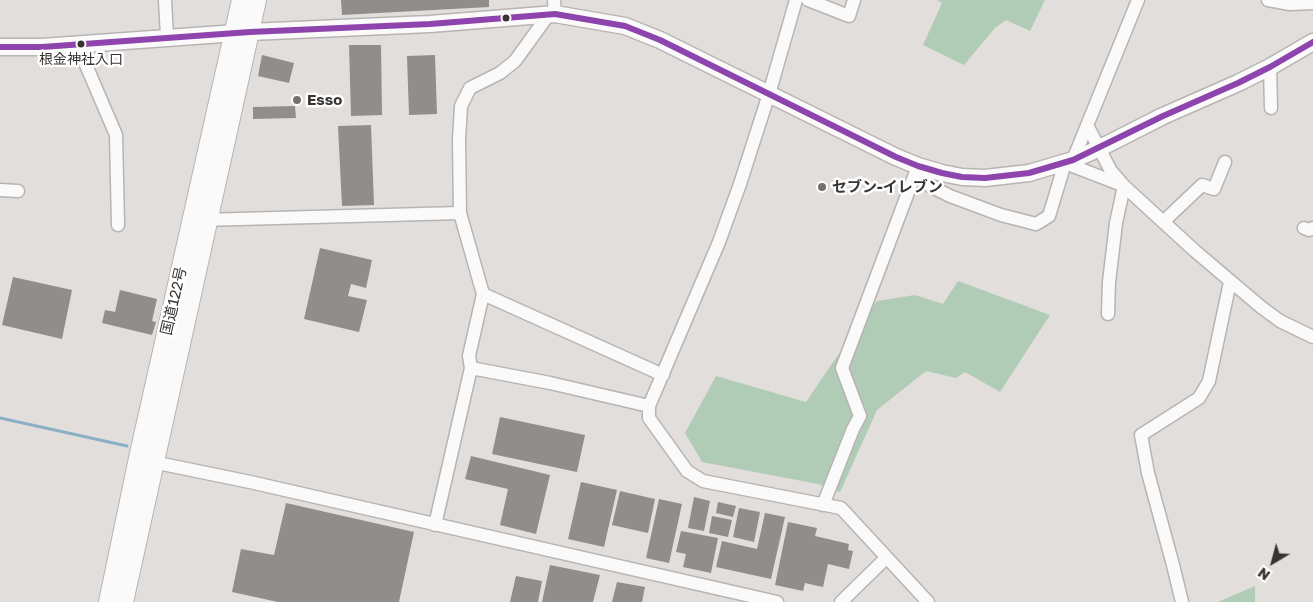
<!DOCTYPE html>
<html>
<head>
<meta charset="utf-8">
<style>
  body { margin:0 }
  #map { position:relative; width:1313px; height:602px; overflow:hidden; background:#e2dedb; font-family:"Golos Text",sans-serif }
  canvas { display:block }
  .north { position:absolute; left:1248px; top:537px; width:50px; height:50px; -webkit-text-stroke:4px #fff; paint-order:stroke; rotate:217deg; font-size:14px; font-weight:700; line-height:20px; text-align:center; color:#373432 }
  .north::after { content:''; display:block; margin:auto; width:18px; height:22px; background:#373432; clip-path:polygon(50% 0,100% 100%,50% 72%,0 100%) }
</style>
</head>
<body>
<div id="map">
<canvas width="1313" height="602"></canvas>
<div class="north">N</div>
</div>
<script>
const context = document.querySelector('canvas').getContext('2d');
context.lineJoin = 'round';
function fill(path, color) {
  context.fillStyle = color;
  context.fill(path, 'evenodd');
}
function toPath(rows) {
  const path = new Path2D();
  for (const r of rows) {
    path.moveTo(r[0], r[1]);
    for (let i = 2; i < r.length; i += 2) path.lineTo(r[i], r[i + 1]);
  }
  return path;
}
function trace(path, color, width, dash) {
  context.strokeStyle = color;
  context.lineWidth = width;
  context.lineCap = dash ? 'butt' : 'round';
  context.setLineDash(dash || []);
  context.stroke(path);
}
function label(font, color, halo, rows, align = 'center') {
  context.font = font + ' "Golos Text","Noto Sans JP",sans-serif';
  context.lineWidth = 5;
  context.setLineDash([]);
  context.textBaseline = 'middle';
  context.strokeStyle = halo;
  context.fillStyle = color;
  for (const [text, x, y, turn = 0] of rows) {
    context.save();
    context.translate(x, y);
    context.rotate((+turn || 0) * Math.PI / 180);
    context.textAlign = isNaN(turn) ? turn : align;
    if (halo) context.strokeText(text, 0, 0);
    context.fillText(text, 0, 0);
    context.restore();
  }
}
fill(toPath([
  [937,0,1045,0,1030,31,1006,20,995,28,964,65,923,45,942,3],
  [958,281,1050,315,1000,392,965,372,956,378,926,371,877,410,840,492,818,484,702,462,685,433,716,376,806,402,831,365,877,301,915,295,943,304],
  [1255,586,1255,602,1218,602]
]), '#b0ccb7');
trace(toPath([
  [0,418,127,446]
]), '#8ab0c7', 3);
fill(toPath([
  [341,0,489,0,489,7,342,15],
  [349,45,381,45,382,115,351,116],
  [262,55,294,63,289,83,258,76],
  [435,55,437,114,409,115,407,56],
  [295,106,296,118,253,119,253,107],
  [371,125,374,205,342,206,338,126],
  [320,248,372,260,366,288,351,284,348,296,367,300,359,332,304,319],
  [13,277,72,290,62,339,2,325],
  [120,290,157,299,152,321,156,322,152,335,102,323,105,310,115,312],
  [500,417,585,435,577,472,492,454],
  [471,456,550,475,536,534,500,525,508,489,465,479],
  [581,482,617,490,604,547,568,539],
  [620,491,655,499,648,533,612,525],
  [694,497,710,501,704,531,688,528],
  [659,499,682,504,669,563,646,558],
  [718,502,736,506,733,517,716,513],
  [286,503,414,532,399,602,278,602,232,592,241,549,274,555],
  [739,508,760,512,754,542,733,537],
  [765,513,785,517,771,579,716,567,722,541,757,549],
  [712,516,732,520,728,537,709,533],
  [788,522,817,528,815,536,849,544,848,550,853,551,849,569,828,564,823,587,805,583,803,591,775,585],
  [681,531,718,538,711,573,683,567,686,554,676,552],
  [550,565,600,575,593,602,542,602],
  [516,576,542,581,538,602,510,602],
  [617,582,645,587,642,602,612,602]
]), '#908d8b');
const minor = toPath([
  [165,0,167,37],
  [554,0,555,14],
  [796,0,769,94,740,184,719,242,649,406,649,418,687,471,703,481,841,508,928,602],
  [808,0,849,16,854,0],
  [1268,0,1290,4,1313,3],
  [87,43,86,65,116,135,118,225],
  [1270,67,1271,108],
  [1087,125,1111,171,1124,186,1195,251,1261,307,1280,321,1313,337],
  [1073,160,1138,0],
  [918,166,930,186,950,196,1001,215,1036,224,1049,216,1065,163,1122,185],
  [0,190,18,191],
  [202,220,460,213],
  [1163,222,1202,185,1214,189,1225,162],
  [1304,228,1309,230,1313,228],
  [483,294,663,375],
  [1108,314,1109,282,1116,223,1124,186],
  [471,368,469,356,483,294,460,213,459,140,461,106,470,88,500,73,515,61,549,14],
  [148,461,250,482,777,602],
  [823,505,853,429,860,416,842,368,918,166],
  [435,525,471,368,550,383,649,406],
  [841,602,886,558],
  [1182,602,1173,565,1148,473,1141,435,1199,398,1209,381,1230,282]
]);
const major = toPath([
  [0,47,42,47,250,32,430,24,555,14,625,26,660,40,896,157,918,166,942,173,962,177,985,178,1029,173,1073,160,1100,148,1163,116,1238,83,1270,67,1313,42]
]);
const highway = toPath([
  [108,602,138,458,241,0],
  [124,602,257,0]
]);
trace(minor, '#b7b4b2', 15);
trace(major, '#b7b4b2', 19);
trace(highway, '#b7b4b2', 20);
trace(minor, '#fbfafa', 12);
trace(major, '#fbfafa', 16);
trace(highway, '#fbfafa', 18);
trace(toPath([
  [0,47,42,47,250,32,430,24,555,14,625,26,660,40,896,157,918,166,942,173,962,177,985,178,1029,173,1073,160,1163,116,1238,83,1270,67,1313,42]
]), '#8e44ad', 6);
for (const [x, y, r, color] of [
  [506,18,4.5,"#373432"],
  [81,44,4.5,"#373432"],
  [297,100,5,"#73706d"],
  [822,187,5,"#73706d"]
]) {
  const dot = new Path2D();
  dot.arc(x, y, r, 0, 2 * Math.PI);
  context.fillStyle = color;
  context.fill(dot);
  trace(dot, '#fff', 2);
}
label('14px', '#373432', '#fff', [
  ["根金神社入口",81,60]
]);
label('bold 15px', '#373432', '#fff', [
  ["Esso",307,100],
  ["セブン-イレブン",832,187]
], 'left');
label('15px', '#373432', '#fff', [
  ["国道122号",174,301,-77]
]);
</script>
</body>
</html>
